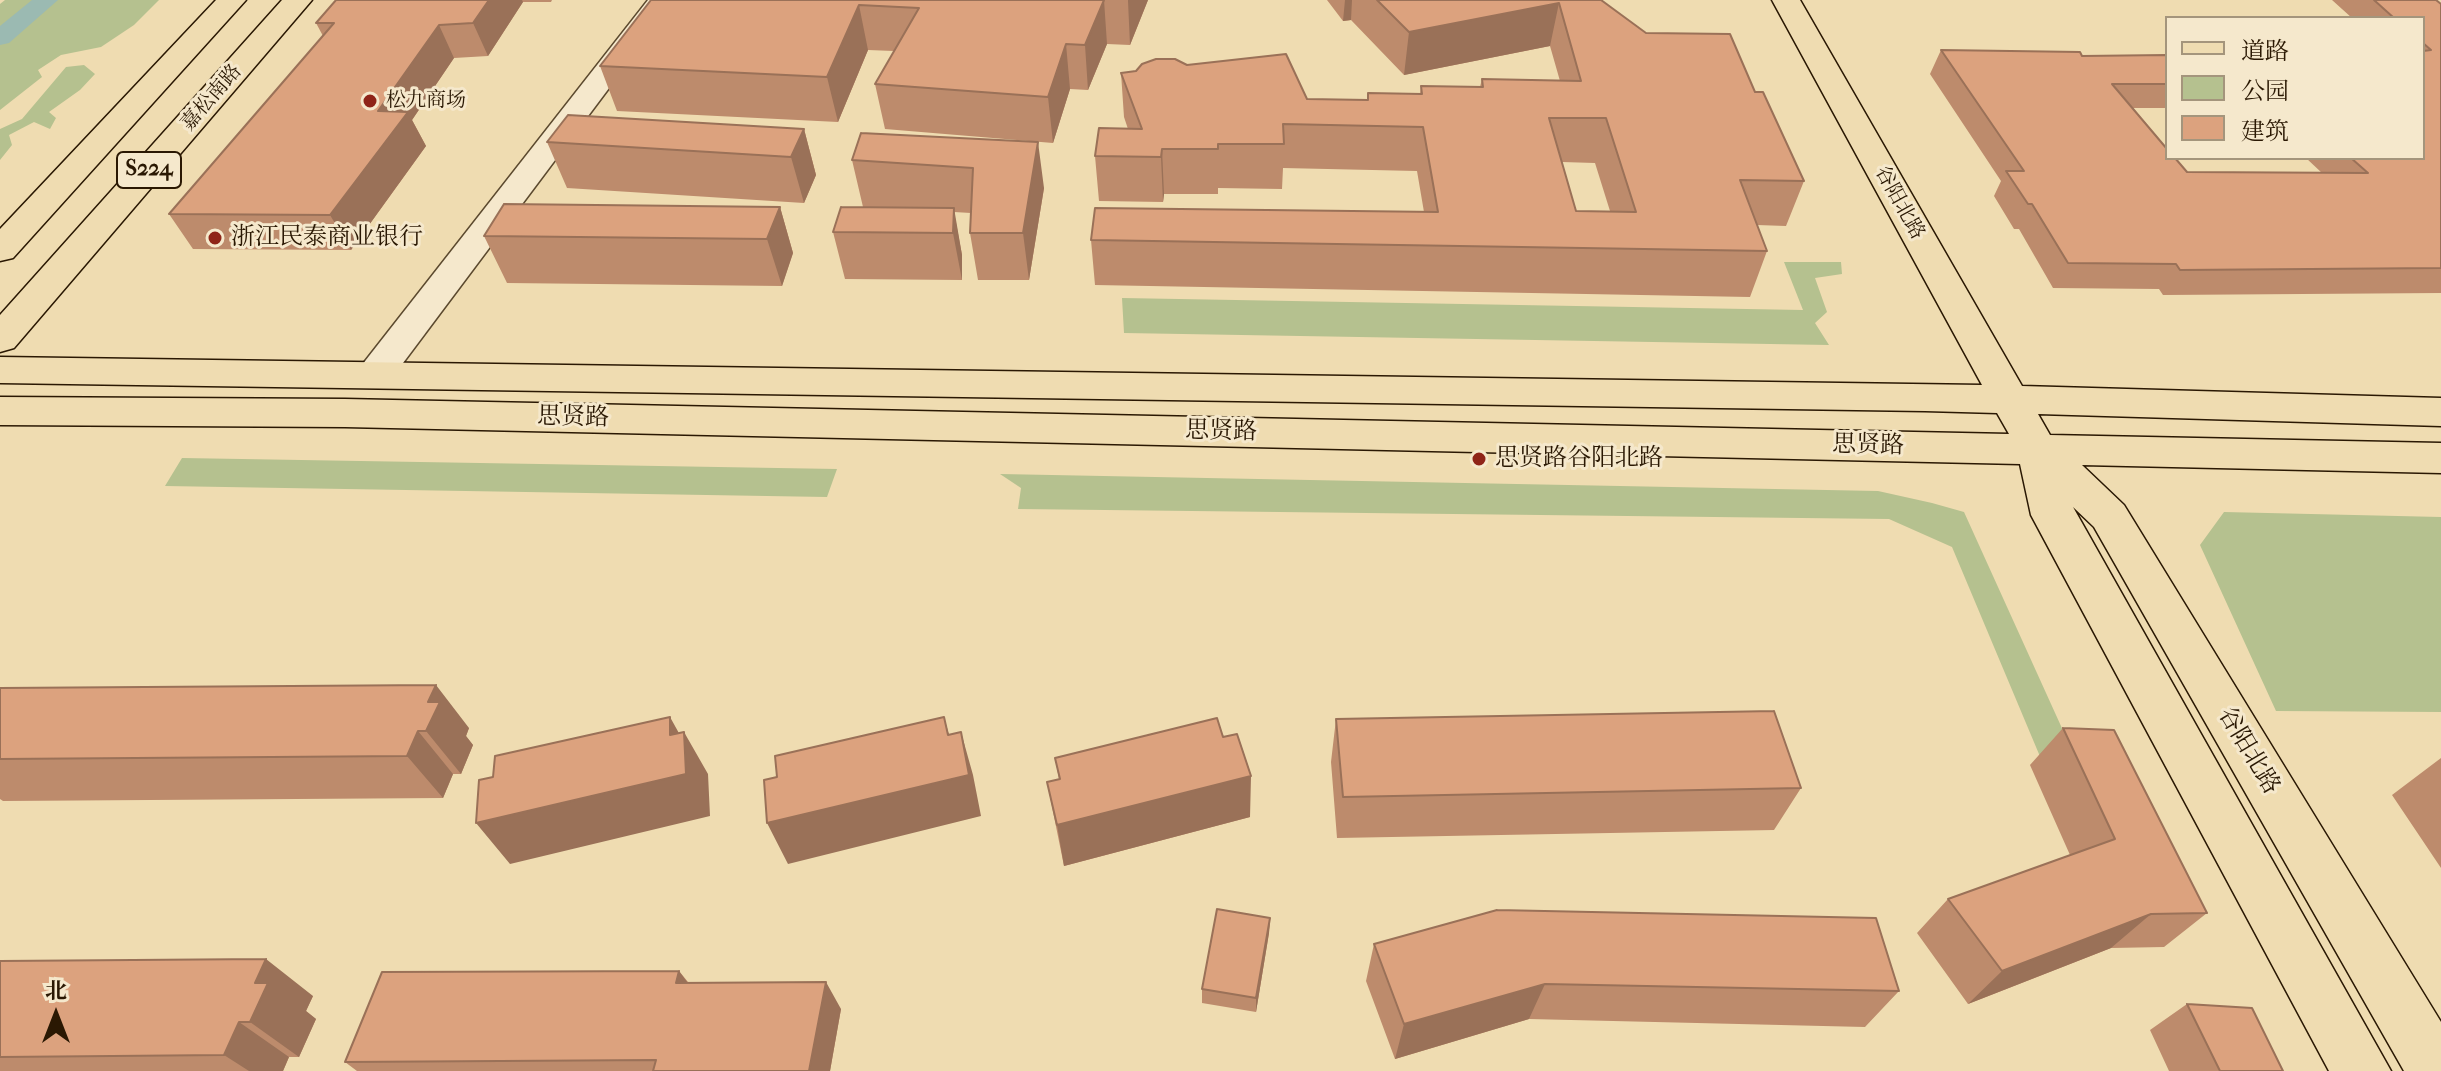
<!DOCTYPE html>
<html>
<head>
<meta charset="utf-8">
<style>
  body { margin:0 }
  #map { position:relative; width:2441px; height:1071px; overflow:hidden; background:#efdcb1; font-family:"IM FELL French Canon","Noto Serif SC",serif }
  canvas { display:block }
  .legend { position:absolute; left:2165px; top:16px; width:260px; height:144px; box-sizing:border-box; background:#f5e8cc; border:2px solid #a4957c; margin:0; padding:10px 14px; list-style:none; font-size:24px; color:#2a1803 }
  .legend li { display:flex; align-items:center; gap:16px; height:40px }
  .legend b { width:40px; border:2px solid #a4957c }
  .north { position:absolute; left:16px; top:975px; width:80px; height:80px; -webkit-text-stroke:6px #f5e8cc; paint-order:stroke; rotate:0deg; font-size:22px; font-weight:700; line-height:32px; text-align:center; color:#2a1803 }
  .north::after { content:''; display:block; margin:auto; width:28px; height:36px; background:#2a1803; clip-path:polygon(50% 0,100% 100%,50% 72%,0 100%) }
</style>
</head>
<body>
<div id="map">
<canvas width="2441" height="1071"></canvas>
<ul class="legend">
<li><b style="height:10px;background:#efdcb1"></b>道路</li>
<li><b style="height:22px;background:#b5c18f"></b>公园</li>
<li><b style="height:22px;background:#dca27e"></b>建筑</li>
</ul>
<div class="north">北</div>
</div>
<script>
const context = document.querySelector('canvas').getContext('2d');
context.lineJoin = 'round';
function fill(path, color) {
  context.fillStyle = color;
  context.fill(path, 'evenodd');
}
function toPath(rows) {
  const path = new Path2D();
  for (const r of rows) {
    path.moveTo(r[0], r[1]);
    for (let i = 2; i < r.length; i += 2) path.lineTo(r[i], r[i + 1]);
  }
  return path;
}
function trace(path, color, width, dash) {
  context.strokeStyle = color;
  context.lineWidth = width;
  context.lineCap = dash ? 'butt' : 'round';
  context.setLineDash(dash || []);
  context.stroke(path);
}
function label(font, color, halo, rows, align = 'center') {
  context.font = font + ' "IM FELL French Canon","Noto Serif SC",serif';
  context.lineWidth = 6;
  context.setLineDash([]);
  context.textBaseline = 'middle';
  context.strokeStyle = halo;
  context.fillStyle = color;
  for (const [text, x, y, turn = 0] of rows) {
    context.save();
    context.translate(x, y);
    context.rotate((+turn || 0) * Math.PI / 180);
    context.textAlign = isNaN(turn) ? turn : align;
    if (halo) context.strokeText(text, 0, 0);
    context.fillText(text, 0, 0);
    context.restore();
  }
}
fill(toPath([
  [5,0,159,0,134,25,101,47,61,55,38,70,42,77,0,110,0,4],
  [84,65,95,74,80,90,49,112,56,118,50,129,34,122,9,135,12,145,0,160,0,129,22,119,66,67],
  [1784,262,1841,262,1842,274,1815,278,1827,312,1815,323,1829,345,1124,333,1122,298,1803,310],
  [182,458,837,469,827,497,165,486],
  [1000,474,1878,491,1932,503,1964,512,2080,768,2044,766,1952,547,1889,519,1018,509,1021,488],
  [2224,512,2441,517,2441,712,2276,711,2200,545]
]), '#b5c18f');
fill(toPath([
  [32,0,58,0,9,43,0,45,0,26,32,0]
]), '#9bbab2');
const minor = toPath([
  [648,0,675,0,388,383,375,386,362,383,357,374,362,365,648,0]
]);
const major = toPath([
  [216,0,246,0,13,258,0,261,0,229,216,0],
  [282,0,312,0,14,348,0,352,0,315,282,0],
  [1772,0,1800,0,2022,386,2441,398,2441,426,2038,414,2050,435,2441,443,2441,473,2082,465,2124,505,2441,1022,2441,1071,2404,1071,2094,527,2073,507,2391,1071,2329,1071,2031,515,2020,464,345,427,0,425,0,397,345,399,2009,434,1997,413,1925,411,0,383,0,357,1982,385,1772,0]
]);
trace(minor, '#5b492e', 3);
trace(major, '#2a1803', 3);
fill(minor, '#f5e8cc');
fill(major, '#efdcb1');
fill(toPath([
  [336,0,552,0,551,2,523,2,488,56,454,58,412,120,426,146,351,250,193,249,169,214,323,36,316,23],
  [651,0,1148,0,1130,45,1107,44,1088,90,1070,89,1053,143,885,129,875,84,894,51,868,50,838,122,617,111,600,66],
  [1327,0,1601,0,1646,33,1755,92,1804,181,1786,226,1757,225,1767,251,1750,297,1095,285,1091,240,1424,212,1417,171,1283,168,1282,189,1218,188,1218,194,1164,194,1163,202,1099,201,1095,156,1128,129,1124,117,1121,73,1187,65,1307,99,1367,100,1368,93,1420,94,1421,86,1480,87,1482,79,1560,81,1550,46,1404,75,1351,20,1343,21],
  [1562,162,1595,163,1610,211,1576,211],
  [2332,0,2436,0,2441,4,2441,293,2163,295,2159,289,2053,288,2019,229,2014,229,1994,196,2001,181,1930,74,1941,50,2082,56,2167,55,2167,108,2133,108,2187,172,2322,173,2306,158,2423,158,2423,18,2352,18],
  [804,129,816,175,804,203,567,188,547,142],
  [861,133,1044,188,1029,280,978,280,970,233,971,213,954,212,962,255,962,280,845,279,833,232,878,207,863,207,852,160],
  [780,207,793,253,782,286,507,283,484,236],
  [0,688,469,728,466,736,473,745,461,774,453,774,443,798,3,801,0,799],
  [1336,719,1801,788,1774,830,1337,838,1331,762],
  [2063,728,2207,913,2164,947,2111,948,1968,1004,1917,933,1948,899,2070,855,2030,765],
  [1055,758,1250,817,1064,866,1047,782,1059,779],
  [2441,758,2441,868,2392,795],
  [1270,918,1269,933,1256,1012,1202,1003,1202,989],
  [1374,944,1899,991,1865,1027,1529,1019,1395,1059,1366,981],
  [0,961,313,996,306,1011,316,1019,299,1057,289,1057,283,1071,0,1071],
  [679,971,688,982,841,1009,830,1071,357,1071,345,1062],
  [2187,1004,2283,1071,2169,1071,2150,1030]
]), '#bd8b6c');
fill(toPath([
  [489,0,522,0,523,2,488,56,473,23],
  [1104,0,1107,44,1088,90,1085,45],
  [1128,0,1148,0,1130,45,1128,1],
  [1345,0,1352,0,1351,20,1343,21],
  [1559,3,1550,46,1404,75,1409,32],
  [859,5,868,50,838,122,827,77],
  [439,25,454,58,412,120,426,146,351,250,330,215,378,111],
  [1066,44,1070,89,1053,143,1048,97],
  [804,129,816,175,804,203,791,157],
  [1038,142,1044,188,1029,280,1023,233],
  [1162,149,1164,194,1163,202,1161,157],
  [780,207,793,253,782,286,767,239],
  [954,208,962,255,962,280,953,233],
  [436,685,469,728,466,736,473,745,461,774,426,731,428,702],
  [670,717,685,744,684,732,708,774,710,816,510,864,476,823,670,735],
  [944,717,956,760,961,732,973,775,981,816,788,864,767,823,948,735],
  [418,731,453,774,443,798,407,756],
  [1251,776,1250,817,1064,866,1057,825],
  [2151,914,2111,948,1968,1004,2002,971],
  [1270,918,1269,933,1256,1012,1256,998],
  [266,959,313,996,306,1011,316,1019,299,1057,250,1022,255,983],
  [679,971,699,998,676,983],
  [826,982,841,1009,830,1071,809,1071],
  [1545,984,1529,1019,1395,1059,1404,1024],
  [239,1022,289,1057,283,1071,249,1071,224,1055]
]), '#9a7158');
const building = toPath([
  [336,0,489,0,473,23,439,25,378,111,408,112,330,215,169,214,334,23,316,23,336,0],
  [651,0,1104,0,1085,45,1066,44,1048,97,875,84,919,8,859,5,827,77,600,66,651,0],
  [1377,0,1601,0,1646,33,1730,34,1755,92,1763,92,1804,181,1740,180,1767,251,1091,240,1095,208,1438,212,1423,127,1283,124,1284,144,1218,144,1218,149,1162,149,1161,157,1095,156,1099,128,1142,129,1121,73,1136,71,1142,64,1156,59,1175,59,1187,65,1286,54,1307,99,1368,100,1368,93,1422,94,1421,86,1483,87,1482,79,1581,81,1559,3,1409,32,1377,0],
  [1549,118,1606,118,1636,212,1576,211,1549,118],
  [2374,0,2436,0,2441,4,2441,268,2180,270,2176,264,2068,263,2032,204,2028,204,2006,171,2024,171,1941,50,2080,52,2082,56,2167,55,2167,84,2112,84,2167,149,2167,158,2175,158,2187,172,2368,173,2351,158,2423,158,2423,51,2431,50,2423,43,2423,18,2394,18,2374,0],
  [568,115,804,129,791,157,547,142,568,115],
  [861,133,1038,142,1023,233,970,233,973,168,852,160,861,133],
  [504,204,780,207,767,239,484,236,504,204],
  [841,207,954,208,953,233,833,232,841,207],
  [436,685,428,702,440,702,426,731,418,731,407,756,0,759,0,688,436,685],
  [1774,711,1801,788,1343,797,1336,719,1774,711],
  [670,717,670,735,684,732,686,774,476,823,479,780,493,777,495,756,670,717],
  [944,717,948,735,961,732,969,775,767,823,764,780,777,777,775,756,944,717],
  [1217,718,1223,737,1237,734,1251,776,1057,825,1047,782,1060,779,1055,758,1217,718],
  [2063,728,2114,730,2207,913,2151,914,2002,971,1948,899,2115,839,2063,728],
  [1217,909,1270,918,1256,998,1202,989,1217,909],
  [1497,910,1876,918,1899,991,1545,984,1404,1024,1374,944,1497,910],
  [266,959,255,983,268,983,250,1022,239,1022,224,1055,0,1057,0,961,266,959],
  [679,971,676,983,826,982,809,1071,653,1071,656,1060,345,1062,382,972,679,971],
  [2187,1004,2252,1008,2283,1071,2220,1071,2187,1004]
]);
fill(building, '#dca27e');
trace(building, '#9a7158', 2);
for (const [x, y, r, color] of [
  [370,101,8,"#8f2418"],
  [215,238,8,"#8f2418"],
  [1479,459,8,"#8f2418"]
]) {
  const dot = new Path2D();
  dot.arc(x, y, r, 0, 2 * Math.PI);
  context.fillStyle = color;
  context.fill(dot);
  trace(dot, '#f5e8cc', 3);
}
label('20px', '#2a1803', '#f5e8cc', [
  ["嘉松南路",212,98,-49],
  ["谷阳北路",1899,203,61]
]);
label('20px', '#2a1803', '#f5e8cc', [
  ["松九商场",386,101]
], 'left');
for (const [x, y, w] of [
  [149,170,64]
]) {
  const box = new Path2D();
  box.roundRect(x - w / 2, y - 18, w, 36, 6);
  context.fillStyle = '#f5e8cc';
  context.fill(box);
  trace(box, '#2a1803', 2);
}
label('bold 22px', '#2a1803', null, [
  ["S224",149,170]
]);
label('24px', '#2a1803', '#f5e8cc', [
  ["浙江民泰商业银行",231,238],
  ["思贤路谷阳北路",1495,459]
], 'left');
label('24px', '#2a1803', '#f5e8cc', [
  ["思贤路",573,418,1],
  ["思贤路",1221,432,1],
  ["思贤路",1868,446,1],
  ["谷阳北路",2248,751,59]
]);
</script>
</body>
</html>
